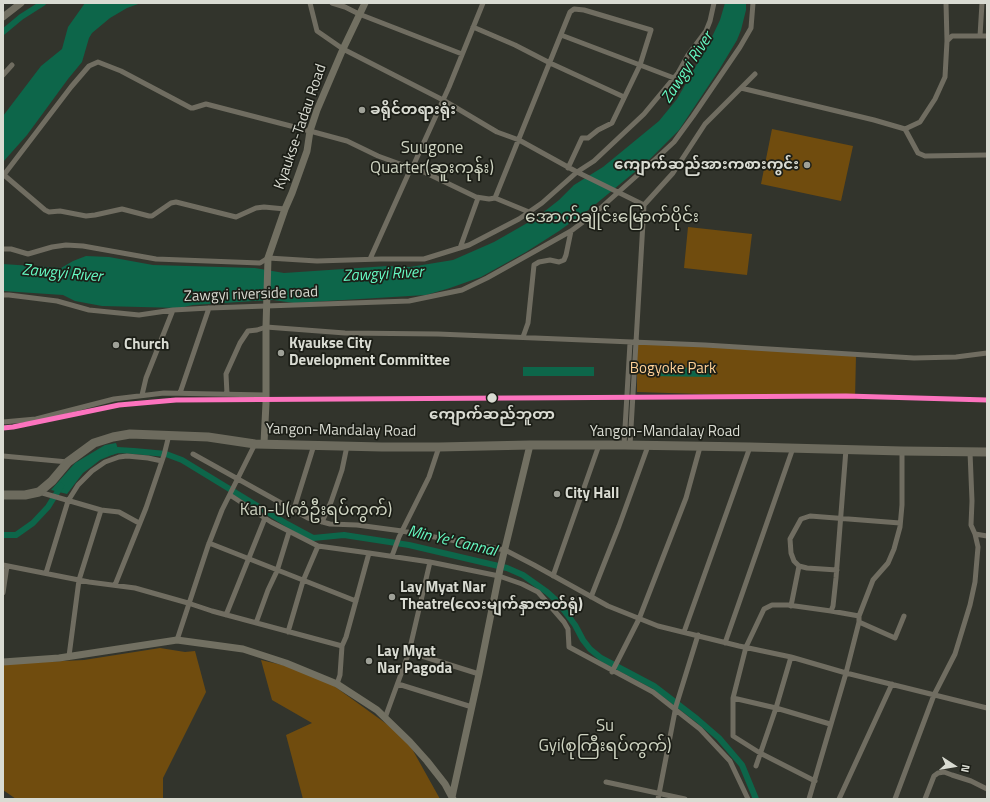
<!DOCTYPE html>
<html>
<head>
<meta charset="utf-8">
<style>
  body { margin:0 }
  #map { position:relative; width:990px; height:802px; overflow:hidden; background:#32342c; font-family:"Titillium Web",sans-serif }
  canvas { display:block }
  .frame { position:absolute; inset:0; border:4px solid #d9dbd2; pointer-events:none }
  .north { position:absolute; left:934px; top:746px; width:40px; height:40px; -webkit-text-stroke:3px #1c1e17; paint-order:stroke; rotate:102deg; font-size:11px; font-weight:700; line-height:16px; text-align:center; color:#d9dbd2 }
  .north::after { content:''; display:block; margin:auto; width:14px; height:18px; background:#d9dbd2; clip-path:polygon(50% 0,100% 100%,50% 72%,0 100%) }
</style>
</head>
<body>
<div id="map">
<canvas width="990" height="802"></canvas>
<div class="frame"></div>
<div class="north">N</div>
</div>
<script>
const context = document.querySelector('canvas').getContext('2d');
context.lineJoin = 'round';
function fill(path, color) {
  context.fillStyle = color;
  context.fill(path, 'evenodd');
}
function toPath(rows) {
  const path = new Path2D();
  for (const r of rows) {
    path.moveTo(r[0], r[1]);
    for (let i = 2; i < r.length; i += 2) path.lineTo(r[i], r[i + 1]);
  }
  return path;
}
function trace(path, color, width, dash) {
  context.strokeStyle = color;
  context.lineWidth = width;
  context.lineCap = dash ? 'butt' : 'round';
  context.setLineDash(dash || []);
  context.stroke(path);
}
function label(font, color, halo, rows, align = 'center') {
  context.font = font + ' "Titillium Web","Noto Sans Myanmar",sans-serif';
  context.lineWidth = 3.5;
  context.setLineDash([]);
  context.textBaseline = 'middle';
  context.strokeStyle = halo;
  context.fillStyle = color;
  for (const [text, x, y, turn = 0] of rows) {
    context.save();
    context.translate(x, y);
    context.rotate((+turn || 0) * Math.PI / 180);
    context.textAlign = isNaN(turn) ? turn : align;
    if (halo) context.strokeText(text, 0, 0);
    context.fillText(text, 0, 0);
    context.restore();
  }
}
fill(toPath([
  [772,129,853,146,841,201,761,184],
  [688,227,752,234,747,275,684,268],
  [637,343,856,355,855,399,637,392],
  [160,648,185,652,195,651,206,692,163,778,163,799,16,799,3,790,3,664,84,660],
  [261,660,316,673,406,738,440,799,303,799,286,735,312,723,272,700]
]), '#704c0e');
fill(toPath([
  [85,3,141,3,127,8,110,18,92,33,89,38,82,62,68,79,27,135,3,162,3,116,41,66,62,49,68,27],
  [725,3,746,3,746,10,741,30,737,40,719,70,679,130,648,161,591,208,559,231,526,252,481,277,450,288,426,295,294,303,273,300,254,301,193,305,179,308,102,306,75,301,63,295,3,291,3,264,61,268,73,261,86,256,109,257,153,265,255,268,284,273,388,266,410,267,453,260,494,242,536,218,559,200,574,185,603,167,659,121,677,99,710,41,720,20],
  [523,367,594,367,594,376,523,376],
  [653,367,712,368,711,377,652,376],
  [116,443,119,452,100,460,91,467,83,473,67,494,51,490,75,463,105,445]
]), '#0d664a');
trace(toPath([
  [3,32,21,17,43,3],
  [111,452,118,450,134,451,166,454,182,460,287,524,313,538,344,535,409,545,507,568,523,575,547,592,557,601,575,625,583,640,590,649,601,658,654,686,697,719,719,738,742,765,756,799],
  [3,535,16,535,33,523,48,507,61,486]
]), '#0d664a', 6);
trace(toPath([
  [310,3,317,31,343,49,443,100,497,132,519,140,577,172,644,205],
  [332,3,345,7,359,14,462,54],
  [473,27,515,45,550,63,624,97],
  [561,35,640,65,612,123,598,130,588,138,582,138,568,168],
  [980,36,982,3],
  [947,41,952,36,987,36],
  [3,75,12,65],
  [741,88,874,120,905,129,920,122,935,99,945,77,947,41,946,3],
  [905,129,918,153,925,156,987,155],
  [4,175,45,210,49,212,60,211,86,216,95,215,122,209,149,216,152,216,171,203,176,202,236,217,256,208,264,207,285,209],
  [3,176,71,87,89,66,98,62,121,71,191,108,193,108,206,104,310,131,347,141,378,156,411,168,414,164,449,87,483,3],
  [529,212,495,198,570,12,574,9,584,10,651,30,640,65,674,78],
  [460,248,478,198],
  [3,249,11,249,28,254,52,247,66,245,83,246,156,259,260,263,268,258,317,261,381,259,424,259,469,245,519,219,542,203,577,172,594,161,644,114,678,73,688,55,706,31,710,21,714,3],
  [370,259,411,168,422,171,476,197,489,199,495,198],
  [3,295,9,295,57,301,89,310,139,315,173,310,209,308,409,301,462,290,487,278,571,231,595,213,660,155,674,142,693,116,740,47,751,28,753,3],
  [523,337,528,323,534,265,539,262,550,260,559,262,564,260,566,255,571,231],
  [180,393,209,308],
  [227,394,226,374,240,343,248,331,257,330,266,327,345,333,438,334,705,345,914,358,956,357,987,353],
  [142,395,146,378,173,310],
  [3,422,36,419,114,399,164,393,266,395],
  [624,445,630,343],
  [630,445,644,205,673,173,705,124,755,74],
  [193,454,308,518,330,524,357,525,402,531,505,550,534,565,608,606,658,626,739,646,791,657,846,673,987,708],
  [3,456,68,462],
  [39,492,101,510,119,512,139,523],
  [230,495,271,522,318,546,369,553],
  [294,509,314,445],
  [322,522,331,502,342,470,347,446],
  [975,534,987,536],
  [209,543,356,601],
  [392,556,399,537,429,477,439,447],
  [3,565,89,582,135,588,188,603,212,611,342,646],
  [837,570,807,568,799,566,794,561,791,553,790,539,801,519,810,516,900,523],
  [46,573,68,501,78,485,92,471,105,462,119,457,127,456,148,458,162,461],
  [553,576,599,445],
  [115,585,146,508,164,455,169,435],
  [3,593,7,566],
  [591,597,619,526,648,446],
  [791,606,799,566],
  [831,611,833,606,836,578,846,449],
  [226,615,265,518],
  [859,622,895,638,904,616],
  [256,623,268,590,277,571,289,532],
  [288,632,303,581,318,546],
  [684,632,750,447],
  [177,640,208,546,222,510,255,444],
  [725,643,793,448],
  [409,652,479,674],
  [69,656,79,580,101,510],
  [612,672,639,619,686,498,700,447],
  [337,684,340,675,342,646,346,637,369,553,430,562,499,576,522,584,538,592,564,622,568,629,569,647,653,692,700,729,730,761,748,799],
  [398,684,472,707],
  [733,698,776,708,830,724],
  [385,718,409,652,430,562],
  [756,766,776,708,791,657],
  [815,781,760,753,733,736,733,698,746,647,764,609,772,605,788,605,831,611,859,616],
  [606,782,685,799],
  [658,799,676,706,698,635],
  [809,799,846,673,859,622,859,616,873,580,888,563,894,549,900,527,902,505,902,451],
  [839,799,892,684],
  [895,799,934,695,955,654,970,605,975,582,978,547,975,534,971,525,972,501,970,452],
  [925,799,934,776,938,773,944,772,952,775,971,781,987,789]
]), '#706d61', 5);
trace(toPath([
  [3,17,21,3],
  [264,443,266,403,266,327,268,258,285,209,292,193,307,151,310,131,317,110,343,49,365,3],
  [3,662,59,658,177,640,243,649,286,663,337,684,377,710,410,742,427,761,445,784,453,799],
  [452,797,479,674,500,569,530,445]
]), '#727062', 7);
trace(toPath([
  [3,495,25,495,39,492,52,481,68,462,94,443,113,437,130,434,208,437,255,444,382,447,439,447,530,445,624,445,750,447,902,451,987,452]
]), '#6d6b5e', 9);
trace(toPath([
  [3,428,13,427,119,405,176,400,846,396,987,400]
]), '#fc73be', 5);
for (const [x, y, r, color] of [
  [362,110,4,"#9fa198"],
  [807,165,4,"#9fa198"],
  [116,345,4,"#9fa198"],
  [281,353,4,"#9fa198"],
  [492,398,5.5,"#d9dbd2"],
  [557,494,4,"#9fa198"],
  [392,597,4,"#9fa198"],
  [369,661,4,"#9fa198"]
]) {
  const dot = new Path2D();
  dot.arc(x, y, r, 0, 2 * Math.PI);
  context.fillStyle = color;
  context.fill(dot);
  trace(dot, '#1c1e17', 1.5);
}
label('bold 15px', '#d9dbd2', '#1c1e17', [
  ["ခရိုင်တရားရုံး",370,110],
  ["ကျောက်ဆည်အားကစားကွင်း",799,165,"right"],
  ["Kyaukse City",289,344],
  ["Development Committee",289,361],
  ["Church",124,345],
  ["City Hall",565,494],
  ["Lay Myat Nar",400,588],
  ["Theatre(လေးမျက်နှာဇာတ်ရုံ)",400,605],
  ["Lay Myat",377,652],
  ["Nar Pagoda",377,669]
], 'left');
label('15px', '#d9dbd2', '#1c1e17', [
  ["Kyaukse-Tadau Road",301,127,-71],
  ["Zawgyi riverside road",251,295,-2],
  ["Yangon-Mandalay Road",341,431,1],
  ["Yangon-Mandalay Road",665,432]
]);
label('15px', '#fccf95', '#1c1e17', [
  ["Bogyoke Park",673,369]
]);
label('bold 15px', '#d9dbd2', '#1c1e17', [
  ["ကျောက်ဆည်ဘူတာ",492,415]
]);
label('italic 16px', '#65f9c2', '#1c1e17', [
  ["Zawgyi River",688,68,-57],
  ["Zawgyi River",62,274,5],
  ["Zawgyi River",383,275,-3],
  ["Min Ye' Cannal",452,542,13]
]);
label('17px', '#ced3c1', '#1c1e17', [
  ["Suugone",432,149],
  ["Quarter(ဆူးကုန်း)",432,169],
  ["အောက်ချိုင်းမြောက်ပိုင်း",612,218],
  ["Kan-U(ကံဦးရပ်ကွက်)",316,511],
  ["Su",605,727],
  ["Gyi(စုကြီးရပ်ကွက်)",605,747]
]);
</script>
</body>
</html>
